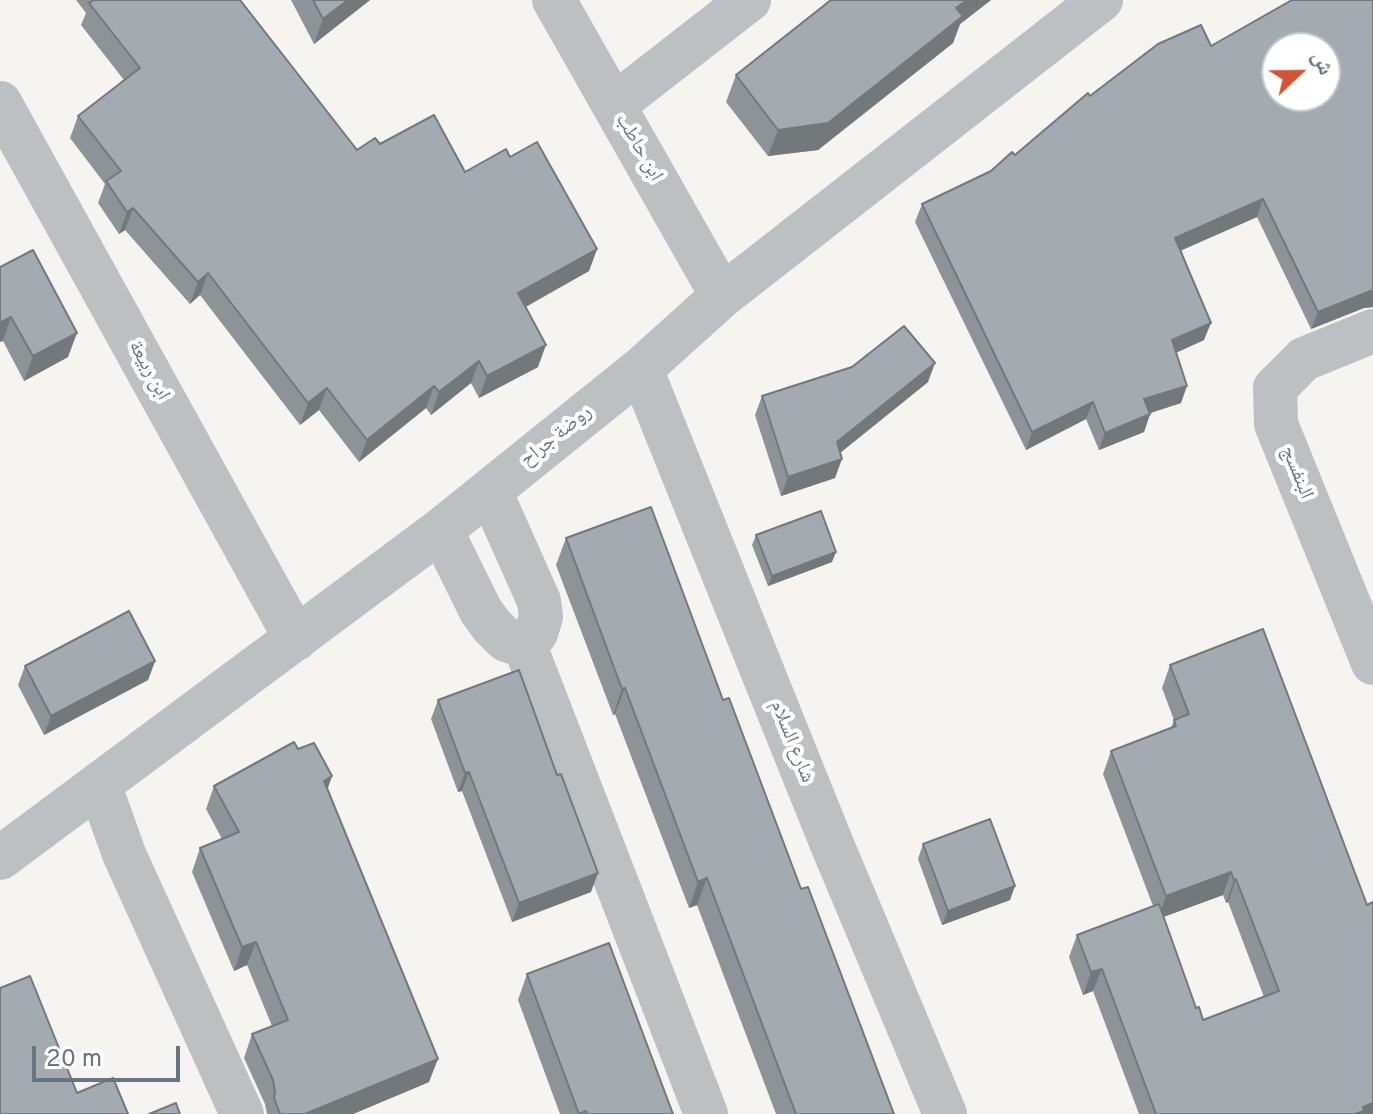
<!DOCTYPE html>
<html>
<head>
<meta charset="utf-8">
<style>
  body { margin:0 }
  #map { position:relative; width:1373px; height:1114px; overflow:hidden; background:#f5f4f1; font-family:Overpass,"Noto Naskh Arabic",sans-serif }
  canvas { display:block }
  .north { position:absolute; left:1261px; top:32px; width:80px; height:80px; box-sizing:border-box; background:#fff; border:2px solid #c2c8cc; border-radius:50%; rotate:68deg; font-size:22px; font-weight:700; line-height:32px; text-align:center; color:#66757f }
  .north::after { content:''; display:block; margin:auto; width:28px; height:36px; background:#d15534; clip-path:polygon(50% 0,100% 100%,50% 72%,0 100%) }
  .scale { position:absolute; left:32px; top:1046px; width:148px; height:36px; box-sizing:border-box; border:4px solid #66757f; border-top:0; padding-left:10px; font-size:24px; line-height:28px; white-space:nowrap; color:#66757f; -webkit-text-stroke:6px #fff; paint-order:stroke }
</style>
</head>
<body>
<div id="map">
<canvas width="1373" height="1114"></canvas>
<div class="north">ش</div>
<div class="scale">20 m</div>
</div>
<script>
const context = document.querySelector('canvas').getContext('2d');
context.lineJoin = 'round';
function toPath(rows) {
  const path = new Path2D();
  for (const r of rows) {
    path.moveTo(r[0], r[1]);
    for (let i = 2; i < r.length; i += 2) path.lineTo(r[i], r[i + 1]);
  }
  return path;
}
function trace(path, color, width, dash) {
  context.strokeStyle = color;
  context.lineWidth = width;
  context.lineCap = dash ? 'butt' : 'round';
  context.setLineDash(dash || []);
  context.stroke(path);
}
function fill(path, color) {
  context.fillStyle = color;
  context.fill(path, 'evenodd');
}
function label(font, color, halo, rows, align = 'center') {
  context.font = font + ' Overpass,"Noto Naskh Arabic",sans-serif';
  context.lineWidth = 8;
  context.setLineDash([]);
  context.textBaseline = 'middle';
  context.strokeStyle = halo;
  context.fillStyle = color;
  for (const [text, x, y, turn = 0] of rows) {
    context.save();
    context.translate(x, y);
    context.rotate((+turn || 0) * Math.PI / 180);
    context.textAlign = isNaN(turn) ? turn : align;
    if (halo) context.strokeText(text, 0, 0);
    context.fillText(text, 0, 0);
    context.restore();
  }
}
trace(toPath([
  [554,0,722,296],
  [0,103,296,639],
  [614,105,749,0],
  [1373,331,1304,359,1275,388,1276,424,1373,663],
  [641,369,831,842,945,1114],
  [490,491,539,601,541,617,536,633,525,646],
  [441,530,481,611,492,626,506,640,525,646],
  [525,646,706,1114],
  [99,784,124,854,242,1114],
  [0,858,441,530,641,369,722,296,1101,0]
]), '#bcc0c3', 44);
fill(toPath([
  [76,0,240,0,357,150,380,144,465,172,510,157,597,249,589,271,526,307,538,367,479,398,471,383,431,415,426,408,359,462,319,410,300,425,200,295,190,304,125,230,119,234,98,203,105,184,70,138,78,116,124,80,81,25,86,13],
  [291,0,370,0,314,44],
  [831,0,991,0,960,24,953,43,818,150,768,156,726,102,736,75],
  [1373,0,1373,307,1364,308,1311,329,1257,217,1180,251,1204,340,1176,353,1181,403,1150,413,1150,414,1144,432,1099,450,1086,419,1026,450,915,222,922,204,991,171,1015,155,1090,96,1211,46],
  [0,267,68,357,24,381,3,341],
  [928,382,840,453,835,478,781,496,755,415,762,396],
  [756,535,832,562,768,586,752,545],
  [566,538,723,700,894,1114,776,1114,697,905,689,908,615,714,613,715,556,565],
  [155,661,148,680,44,735,18,685,25,666],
  [1170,665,1373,1114,1139,1114,1093,991,1083,995,1069,957,1077,935,1153,906,1103,774,1111,751,1171,728,1174,720,1162,688],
  [1223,895,1226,903,1228,902,1264,997,1203,1020,1196,1008,1163,917],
  [438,700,591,892,512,922,462,791,458,792,431,719],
  [298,749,332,776,328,788,429,1082,353,1114,267,1114,265,1104,244,1058,252,1034,272,1026,247,965,234,971,192,872,200,848,222,839,206,809,214,786],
  [923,844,1010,900,942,925,918,859],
  [527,974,673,1114,560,1114,518,1000]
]), '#8d9397');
fill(toPath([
  [348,0,370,0,314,44,323,19],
  [967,0,991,0,960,24,953,43,818,150,768,156,778,130],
  [1263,199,1257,217,1168,256,1175,238],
  [133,208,125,230,119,234,127,212],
  [597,249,589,271,510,315,518,293],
  [208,273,200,295,190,304,198,282],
  [1370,290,1373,290,1373,307,1364,308,1311,329,1318,312],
  [11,317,3,341,0,342,0,323],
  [1211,323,1204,340,1166,357,1172,340],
  [77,333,68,357,24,381,33,356],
  [546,345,538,367,479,398,487,376],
  [479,361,471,383,431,415,439,392],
  [935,363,928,382,830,461,837,442],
  [434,386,426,408,359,462,367,440],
  [1187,386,1181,403,1138,417,1144,399],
  [327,388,319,410,300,425,308,403],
  [1093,402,1086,419,1026,450,1032,432],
  [1150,414,1144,432,1099,450,1105,433],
  [842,459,835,478,781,496,788,477],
  [836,552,832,562,768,586,772,576],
  [155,661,148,680,44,735,51,716],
  [625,688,615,714,613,715,622,689],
  [469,772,462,791,458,792,465,773],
  [332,776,323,800,324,781],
  [1231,872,1223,895,1158,919,1166,896],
  [598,873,591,892,512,922,519,903],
  [707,878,697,905,689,908,698,882],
  [1236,879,1228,902,1226,903,1234,880],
  [1015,886,1010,900,942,925,948,911],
  [256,942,247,965,234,971,242,947],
  [1102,969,1093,991,1083,995,1091,972],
  [438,1059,429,1082,353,1114,305,1114],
  [1373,1103,1373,1114,1355,1114,1363,1107]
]), '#73787b');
const building = toPath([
  [94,0,240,0,357,150,375,138,380,144,434,115,465,172,506,149,510,157,537,142,597,249,518,293,546,345,487,376,479,361,439,392,434,386,367,440,327,388,308,403,208,273,198,282,133,208,127,212,106,181,121,171,78,116,140,68,89,3,94,0],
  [313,0,348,0,323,19,313,0],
  [831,0,967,0,956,8,963,16,828,123,778,130,736,75,831,0],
  [1292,0,1373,0,1373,290,1318,312,1263,199,1175,238,1211,323,1172,340,1187,386,1144,399,1150,414,1105,433,1093,402,1032,432,922,204,991,171,1012,152,1015,155,1088,93,1090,96,1158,44,1201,25,1211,46,1292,0],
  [1277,48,1325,48,1325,96,1277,96,1277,48],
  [33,250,77,333,33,356,11,317,0,323,0,267,33,250],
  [904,326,935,363,837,442,842,459,788,477,762,396,852,367,904,326],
  [651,507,723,700,729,698,801,889,808,887,894,1114,796,1114,707,878,698,882,625,688,622,689,566,538,651,507],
  [821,511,836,552,772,576,756,535,821,511],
  [129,611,155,661,51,716,25,666,129,611],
  [1263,629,1367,905,1373,902,1373,1103,1363,1107,1364,1111,1355,1114,1156,1114,1102,969,1091,972,1077,935,1159,904,1196,1008,1199,1007,1203,1020,1279,991,1236,879,1234,880,1231,872,1166,896,1111,751,1176,726,1174,720,1189,714,1170,665,1263,629],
  [519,670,557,775,561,774,598,873,519,903,469,772,465,773,438,700,519,670],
  [294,742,298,749,314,743,332,776,324,781,438,1059,305,1114,280,1114,274,1098,275,1092,273,1080,252,1034,288,1020,256,942,242,947,200,848,239,832,214,786,294,742],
  [990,819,1015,886,948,911,923,844,990,819],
  [609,943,673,1114,587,1114,586,1111,579,1114,527,974,609,943],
  [30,976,77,1093,113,1078,128,1114,0,1114,0,988,30,976],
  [176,1103,180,1114,149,1114,176,1103]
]);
fill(building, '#a4abb0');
trace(building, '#73787b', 2);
label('20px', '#66757f', '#fff', [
  ["ابن حاطب",638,148,60],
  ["ابن ربيعة",148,371,61],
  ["روضة جراح",557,437,-39],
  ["البنفسج",1296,473,68],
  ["شارع السلام",791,742,68]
]);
</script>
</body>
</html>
